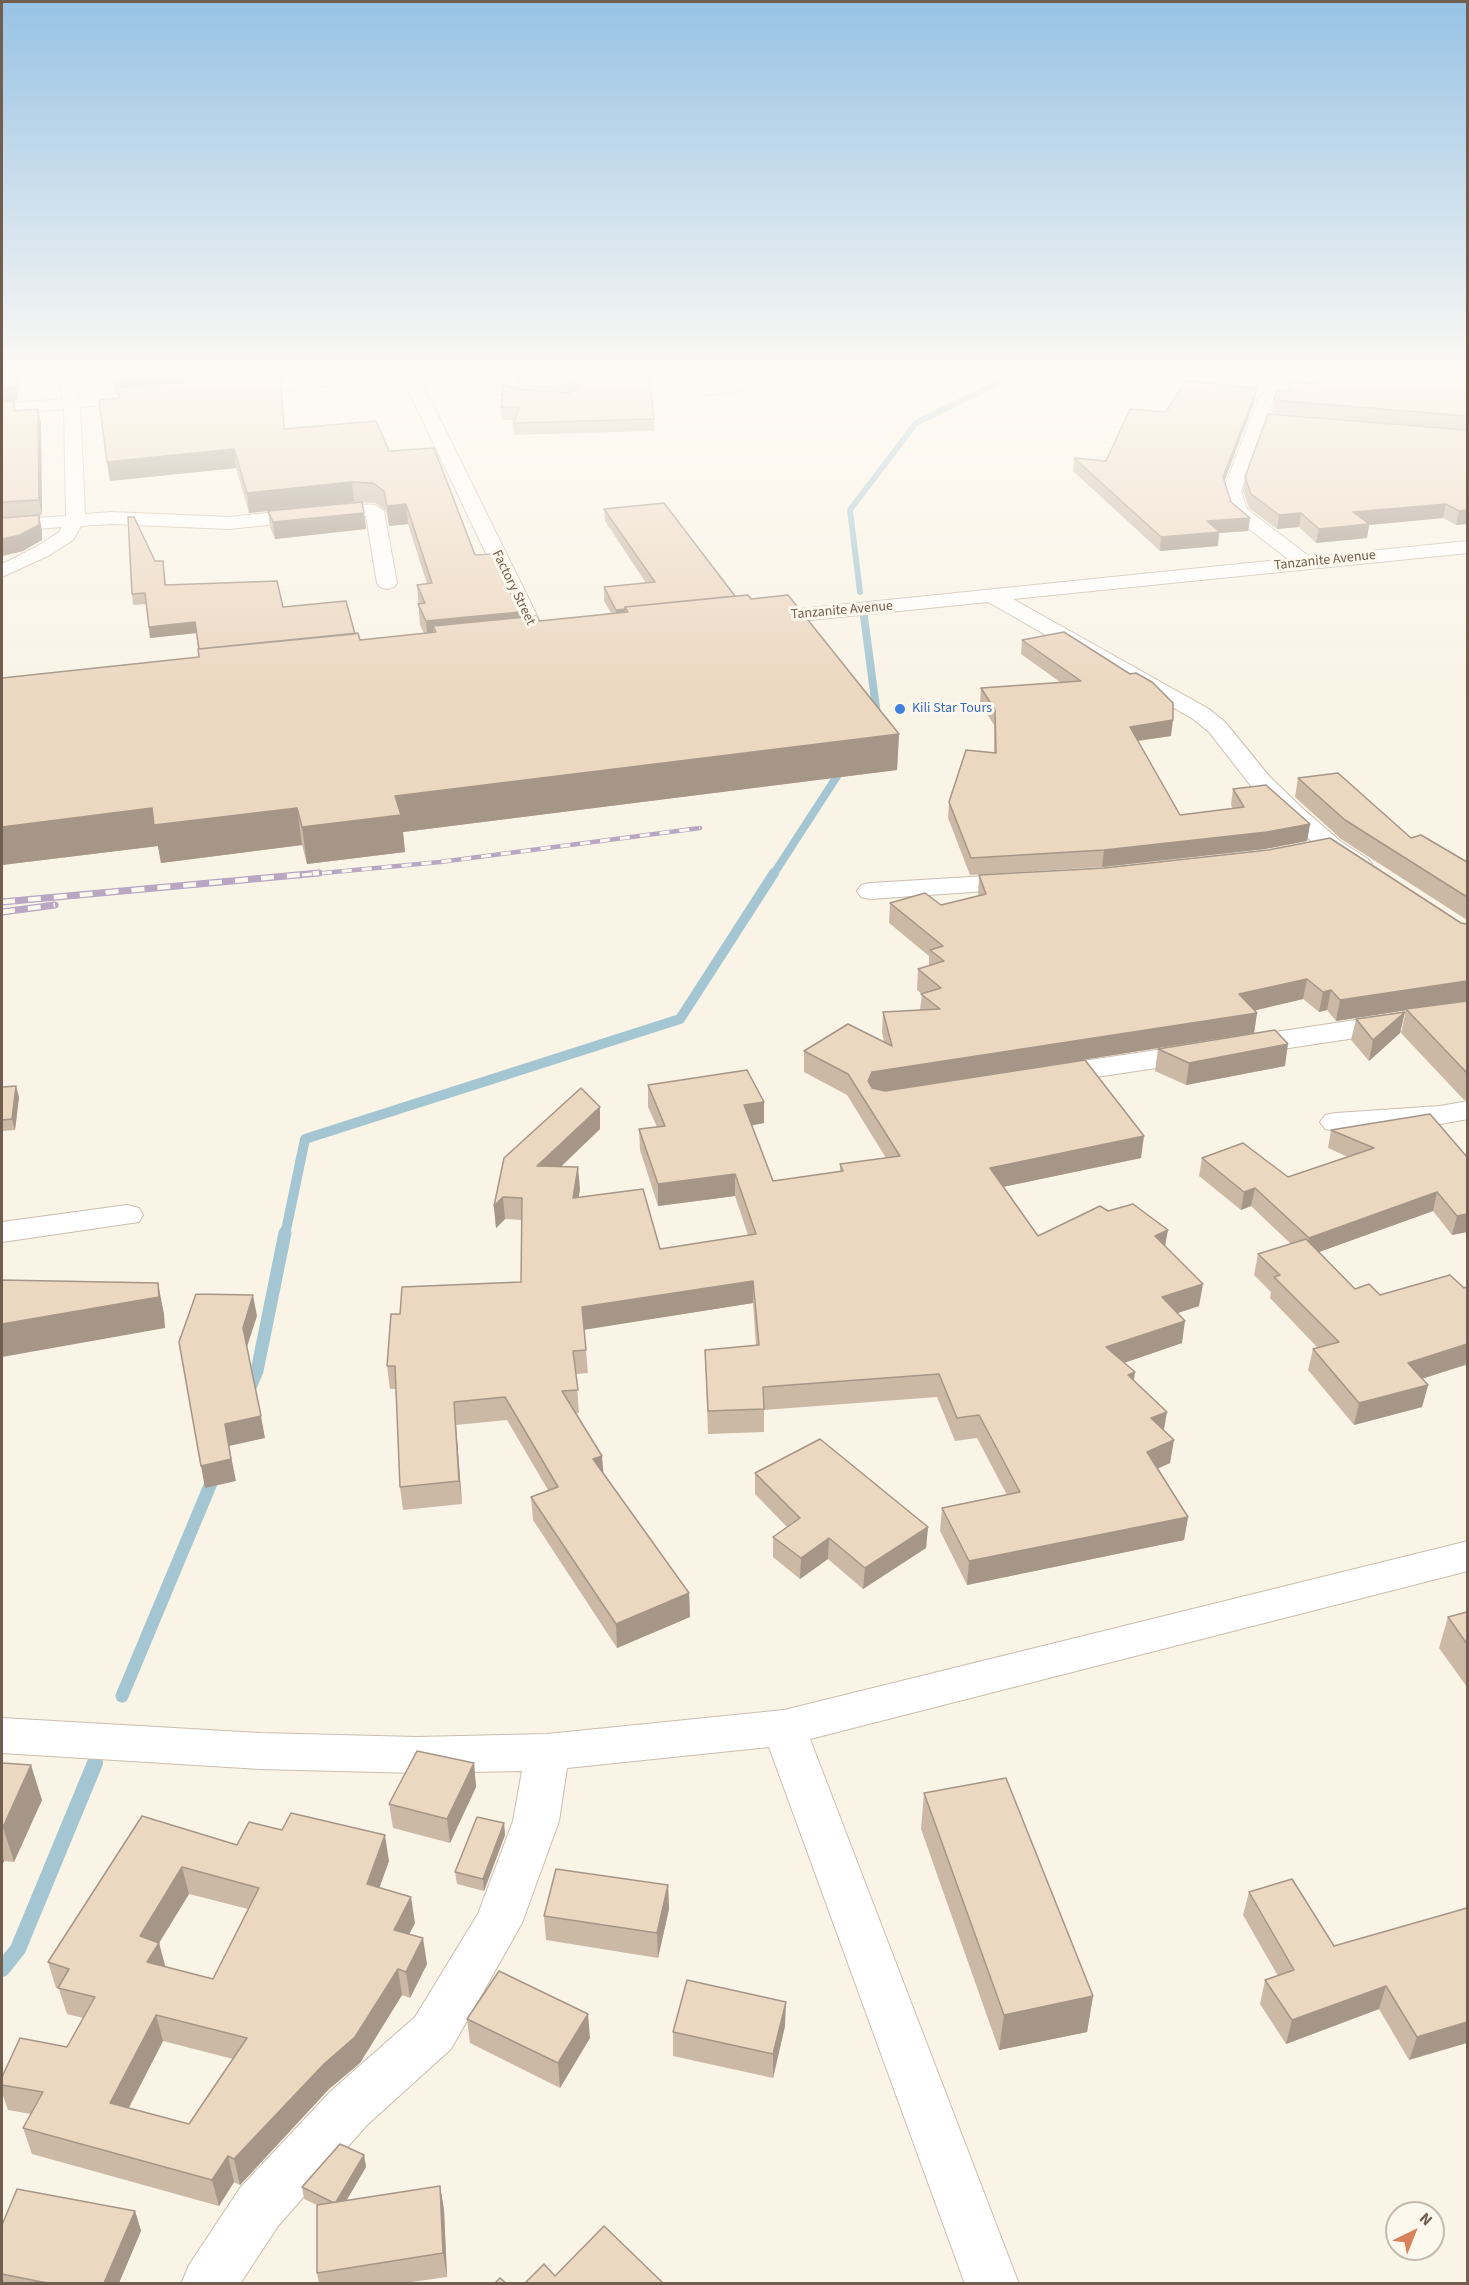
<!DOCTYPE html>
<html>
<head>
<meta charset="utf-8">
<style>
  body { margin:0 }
  #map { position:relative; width:1469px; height:2285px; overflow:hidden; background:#faf4e7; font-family:"Source Sans 3",sans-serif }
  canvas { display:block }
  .frame { position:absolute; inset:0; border:3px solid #715e4e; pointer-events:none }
  .north { position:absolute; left:1385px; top:2201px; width:60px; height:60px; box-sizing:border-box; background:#fdf8ed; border:2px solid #c5baad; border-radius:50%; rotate:43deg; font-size:16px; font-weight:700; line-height:24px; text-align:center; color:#715e4e }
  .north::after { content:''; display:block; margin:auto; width:21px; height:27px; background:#d78259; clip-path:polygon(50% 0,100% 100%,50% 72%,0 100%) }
</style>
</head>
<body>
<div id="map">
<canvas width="1469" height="2285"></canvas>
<div class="frame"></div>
<div class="north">N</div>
</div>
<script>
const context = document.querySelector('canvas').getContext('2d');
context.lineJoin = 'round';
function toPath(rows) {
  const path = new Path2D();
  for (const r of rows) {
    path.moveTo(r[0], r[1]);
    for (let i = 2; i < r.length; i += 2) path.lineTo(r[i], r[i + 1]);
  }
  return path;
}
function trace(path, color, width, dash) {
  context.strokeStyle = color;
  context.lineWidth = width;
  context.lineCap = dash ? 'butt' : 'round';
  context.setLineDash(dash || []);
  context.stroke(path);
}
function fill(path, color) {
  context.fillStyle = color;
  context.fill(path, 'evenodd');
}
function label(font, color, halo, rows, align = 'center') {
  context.font = font + ' "Source Sans 3",sans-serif';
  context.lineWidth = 6;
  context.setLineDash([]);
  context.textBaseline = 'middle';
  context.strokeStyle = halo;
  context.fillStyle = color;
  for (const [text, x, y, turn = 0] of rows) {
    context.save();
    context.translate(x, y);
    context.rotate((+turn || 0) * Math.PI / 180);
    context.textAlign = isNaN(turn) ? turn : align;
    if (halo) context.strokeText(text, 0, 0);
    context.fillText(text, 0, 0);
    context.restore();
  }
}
trace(toPath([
  [860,592,850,510,916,423,1021,372]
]), '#a4c6d2', 6);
trace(toPath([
  [863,609,877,715,874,718],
  [773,875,843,767]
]), '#a4c6d2', 8);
trace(toPath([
  [285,1235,305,1139,680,1019,774,873]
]), '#a4c6d2', 10);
trace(toPath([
  [248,1392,257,1371,285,1233],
  [122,1696,214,1476]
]), '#a4c6d2', 13);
trace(toPath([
  [2,1969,18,1949,95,1763]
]), '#a4c6d2', 16);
const street = toPath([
  [57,372,73,372,79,397,141,392,149,397,141,402,80,407,85,514,112,512,229,517,354,504,375,505,384,511,397,583,394,587,387,589,380,587,377,583,366,516,354,516,229,529,112,524,81,526,73,540,50,555,2,577,2,564,36,547,59,532,62,527,2,532,2,520,66,516,64,409,2,414,2,404,63,399,57,372],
  [368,372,434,372,432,375,419,377,549,640,546,645,538,646,530,645,527,640,403,379,239,394,231,389,239,384,368,372],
  [438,372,463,372,506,386,550,393,552,396,544,401,504,396,438,372],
  [748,372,767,372,744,390,706,395,698,390,706,385,734,383,748,372],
  [1291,372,1310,372,1274,399,1241,491,1247,509,1310,557,1468,541,1468,553,1013,599,1209,709,1225,722,1269,776,1302,808,1340,841,1368,859,1372,864,1368,869,1359,872,1350,869,1322,851,1251,786,1209,732,1193,719,988,602,761,625,754,623,751,619,754,615,761,613,1288,559,1231,515,1223,491,1259,397,1291,372],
  [1021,874,1030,876,1034,882,1030,888,870,899,861,897,857,891,861,885,870,883,1021,874],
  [1468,1003,1468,1021,1050,1084,1039,1081,1035,1075,1039,1069,1050,1066,1468,1003],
  [1468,1101,1468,1119,1440,1124,1336,1131,1325,1129,1320,1122,1325,1115,1336,1113,1440,1106,1468,1101],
  [127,1205,139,1208,143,1215,139,1222,2,1242,2,1222,127,1205],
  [1468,1541,1468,1571,810,1739,1019,2284,965,2284,769,1747,567,1768,559,1821,522,1923,451,2049,367,2125,278,2226,240,2284,181,2284,189,2265,240,2188,331,2091,415,2017,478,1914,513,1821,522,1771,417,1773,260,1769,2,1753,2,1718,260,1733,417,1737,547,1734,784,1710,1468,1541]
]);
trace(street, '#cbbdae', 2);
fill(street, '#fff');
const railFar1 = toPath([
  [302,875,440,862,700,828]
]);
const rail = toPath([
  [2,902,319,873],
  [2,912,55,905]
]);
trace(railFar1, '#b8a6c2', 4.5);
trace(rail, '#b8a6c2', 7);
trace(railFar1, '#fdf8ed', 3, [10]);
trace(rail, '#fdf8ed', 4.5, [13]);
fill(toPath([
  [2,372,18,400,14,401,16,410,41,423,42,515,39,515,42,531,42,540,23,551,2,556],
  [109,372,306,372,307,375,280,377,285,428,389,451,475,555,521,617,539,621,611,613,604,601,604,587,646,583,605,521,604,509,735,596,751,599,899,734,897,770,403,832,405,852,307,864,302,845,161,863,158,846,2,865,2,678,199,657,196,633,150,638,146,604,133,605,132,594,155,561,163,561,166,584,283,607,355,634,360,640,424,633,420,625,417,585,427,584,408,524,389,526,386,511,375,503,354,502,249,513,236,468,110,481,107,462,118,398,117,391,115,392],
  [649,372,654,419,654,431,514,435,513,423,515,420,502,420,501,407,517,389,570,393,571,392,515,386,515,373],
  [1467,372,1467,430,1272,413,1274,400,1289,391,1316,384],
  [1257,388,1255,400,1224,482,1231,502,1250,518,1248,531,1219,533,1218,546,1160,551,1073,471,1074,458,1106,461,1166,412],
  [1467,430,1467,524,1456,525,1443,518,1369,525,1367,538,1316,543,1299,527,1277,529,1249,508,1243,491,1245,477],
  [268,511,364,513,366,529,275,539,270,527],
  [1022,640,1171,736,1138,741,1180,815,1233,809,1231,805,1233,789,1310,824,1307,841,1265,849,1102,867,970,875,948,818,949,802,994,753,994,725,980,703,981,688,1060,682,1021,654],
  [1298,778,1411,838,1467,862,1467,920,1341,839,1295,797],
  [979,875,1467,924,1467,1099,1464,1100,1401,1033,1406,1010,1336,1021,1327,1010,1319,1012,1303,999,1255,1010,1257,1013,1254,1033,885,1091,1141,1158,1003,1187,1038,1236,1108,1211,1165,1246,1199,1306,1178,1313,1182,1343,1124,1363,1135,1372,1134,1381,1164,1430,1170,1463,1158,1468,1188,1517,1184,1540,967,1585,940,1531,942,1508,1007,1495,977,1438,955,1441,937,1397,764,1410,764,1432,708,1434,705,1350,756,1345,753,1303,584,1329,588,1373,576,1374,579,1413,575,1413,603,1474,689,1593,690,1617,617,1648,533,1520,531,1497,548,1490,507,1420,456,1425,462,1504,403,1510,400,1487,396,1389,390,1389,387,1366,400,1314,521,1282,522,1220,505,1219,496,1228,494,1206,600,1107,600,1129,561,1167,580,1189,578,1198,660,1249,748,1235,735,1196,658,1206,640,1150,639,1129,657,1127,648,1107,648,1085,764,1102,764,1123,752,1125,773,1181,840,1171,840,1164,886,1158,847,1095,804,1072,804,1051,884,1042,882,1032,883,1012,920,1010,922,994,917,990,918,969,929,966,929,956,889,923,890,903,941,905,978,896],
  [1405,1012,1400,1033,1369,1061,1351,1040,1356,1019],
  [1158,1049,1285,1066,1186,1085,1155,1071],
  [2,1087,19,1097,15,1130,2,1131],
  [1331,1130,1467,1157,1467,1232,1452,1235,1433,1211,1319,1252,1355,1289,1380,1295,1467,1287,1467,1368,1465,1365,1422,1378,1428,1385,1422,1407,1354,1425,1308,1370,1313,1349,1318,1348,1270,1298,1271,1292,1254,1275,1258,1254,1291,1244,1251,1206,1241,1210,1199,1176,1202,1158,1288,1177,1348,1157,1328,1148],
  [755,1473,928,1527,926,1548,863,1589,828,1559,800,1579,773,1557,773,1537,787,1527,755,1494],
  [1467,1612,1467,1687,1439,1648,1448,1617],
  [2,1763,42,1800,14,1862,4,1861,2,1866],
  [474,1763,476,1787,450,1843,393,1828,389,1804],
  [924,1793,1093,1996,1087,2032,999,2050,921,1829],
  [142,1816,237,1845,389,1861,379,1888,415,1923,409,1934,427,1964,410,1998,402,1995,360,2063,329,2089,240,2185,234,2182,219,2206,32,2154,23,2128,31,2114,8,2110,2,2093,2,2077,67,2047,83,2018,67,2014,59,1989,56,1988,48,1962],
  [189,1894,248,1909,213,1979,165,1967,159,1943],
  [163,2041,233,2059,189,2124,129,2108],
  [504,1823,505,1835,484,1891,457,1884,455,1872],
  [668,1885,669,1909,658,1958,546,1940,544,1916],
  [1249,1892,1334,1946,1467,1908,1409,2060,1379,2009,1286,2044,1260,2004,1265,1980,1278,1976,1243,1915],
  [467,2019,590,2038,560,2088,470,2043],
  [785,2026,773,2078,673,2056,673,2032],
  [364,2155,366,2167,347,2200,440,2186,444,2210,447,2277,405,2283,319,2283,317,2273,317,2205,304,2199,302,2187],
  [135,2211,141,2231,119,2283,2,2283,2,2225]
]), '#cbb9a6');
fill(toPath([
  [16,372,20,372,18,400,2,402,2,388],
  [195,372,306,372,307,375,280,377,286,447,116,388,117,391,115,392,113,380],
  [1257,388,1255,400,1221,490,1223,477],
  [38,409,41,423,42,515,39,500],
  [234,449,236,468,110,481,107,462],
  [352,482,354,502,249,513,247,493],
  [406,504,408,524,389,526,387,506],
  [1446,504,1443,518,1369,525,1367,538,1316,543,1319,529,1353,512],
  [1467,510,1467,524,1456,525,1459,511],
  [364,513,366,529,275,539,273,522],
  [1301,513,1299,527,1277,529,1279,515],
  [39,515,42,531,42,540,23,551,2,556,2,539],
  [1250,518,1248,531,1219,533,1218,546,1160,551,1161,537,1207,521],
  [625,609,625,623,617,624,616,610],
  [520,612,522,633,436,632,433,626,435,642,428,642,426,621],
  [195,622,197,633,150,638,149,627],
  [1173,720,1171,736,1128,742,1130,727],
  [899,734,897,770,403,832,405,852,307,864,302,827,395,796],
  [152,808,297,808,302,845,161,863,158,846,2,865,2,827],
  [1310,824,1307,841,1265,849,1102,867,1104,850],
  [1307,979,1303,999,1236,1015,1239,994],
  [1467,981,1467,1001,1336,1021,1340,1000],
  [1331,990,1327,1010,1319,1012,1323,992],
  [1405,1012,1400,1033,1369,1061,1373,1040],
  [1257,1013,1254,1033,871,1093,868,1081,872,1072],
  [1288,1044,1285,1066,1186,1085,1189,1063],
  [16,1086,19,1097,15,1130,12,1119],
  [764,1102,764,1123,744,1127,744,1105],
  [600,1107,600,1129,538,1188,537,1166],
  [1144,1136,1141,1158,988,1190,990,1168],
  [578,1167,580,1189,575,1220,573,1198],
  [735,1174,735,1196,658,1206,658,1184],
  [1255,1188,1251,1206,1241,1210,1244,1192],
  [1437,1192,1433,1211,1305,1257,1309,1238],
  [503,1197,505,1219,496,1228,494,1206],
  [1467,1214,1467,1232,1452,1235,1457,1216],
  [1168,1230,1164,1252,1155,1236],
  [753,1281,753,1303,583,1330,582,1307],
  [158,1283,164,1314,165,1328,2,1357,2,1324],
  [1203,1284,1199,1306,1159,1319,1162,1297],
  [253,1295,257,1316,246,1350,243,1328],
  [1185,1321,1182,1343,1103,1370,1106,1347],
  [1467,1344,1467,1354,1465,1365,1403,1385,1408,1363],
  [1135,1372,1131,1395,1128,1375],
  [1428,1385,1422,1407,1354,1425,1359,1403],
  [454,1402,456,1425,462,1504,459,1481],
  [1167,1412,1163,1435,1151,1418],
  [261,1416,265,1438,229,1446,236,1481,205,1488,201,1466,225,1424],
  [1174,1440,1170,1463,1144,1475,1147,1452],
  [602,1456,604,1479,593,1459],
  [1188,1517,1184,1540,967,1585,969,1561],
  [928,1527,926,1548,863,1589,865,1568],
  [829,1538,828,1559,800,1579,801,1558],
  [689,1593,690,1617,617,1648,616,1624],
  [474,1763,476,1787,450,1843,447,1819],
  [31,1765,42,1800,14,1862,3,1827],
  [504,1823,505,1835,484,1891,483,1879],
  [385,1835,389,1861,371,1911,367,1884],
  [2,1853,4,1861,2,1866],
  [182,1867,189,1894,159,1943,166,1969,154,1988,140,1936],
  [668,1885,669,1909,658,1958,657,1933],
  [411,1897,415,1923,398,1956,394,1930],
  [423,1938,427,1964,410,1998,406,1972],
  [398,1969,402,1995,360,2063,329,2089,240,2185,234,2159],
  [1386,1986,1379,2009,1286,2044,1292,2020],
  [1093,1996,1087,2032,999,2050,1004,2015],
  [786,2002,785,2026,773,2078,773,2054],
  [588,2014,590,2038,560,2088,558,2063],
  [156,2015,163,2041,118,2128,110,2103],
  [1467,2022,1467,2043,1409,2060,1417,2037],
  [364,2155,366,2167,337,2216,335,2204],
  [228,2156,234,2182,219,2206,212,2180],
  [440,2186,444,2210,447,2277,443,2253],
  [135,2211,141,2231,119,2283,104,2283]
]), '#a59687');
const building = toPath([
  [2,372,16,372,15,386,2,388,2,372],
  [110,372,195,372,113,380,110,372],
  [517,372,649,372,654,419,513,423,520,407,501,407,503,385,517,389,570,393,579,385,570,379,515,373,517,372],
  [1322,372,1467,372,1467,416,1274,400,1277,390,1289,391,1292,382,1316,384,1322,372],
  [280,374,284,429,376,421,389,451,434,448,475,555,492,554,520,612,426,621,418,604,425,603,417,585,432,583,406,504,387,506,384,491,373,483,352,482,247,493,234,449,107,462,99,400,120,398,116,388,280,374],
  [1185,381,1257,388,1223,477,1231,502,1250,518,1207,521,1220,532,1161,537,1074,458,1106,461,1130,409,1166,412,1185,381],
  [14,401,14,411,38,409,39,500,2,502,2,402,14,401],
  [1268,414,1467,430,1467,510,1459,511,1446,504,1353,512,1369,524,1319,529,1301,513,1279,515,1251,494,1245,477,1268,414],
  [362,502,364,513,273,522,268,511,362,502],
  [664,503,735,596,625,607,625,609,616,610,604,587,655,582,604,509,664,503],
  [39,515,39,525,20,535,2,539,2,518,39,515],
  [128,517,134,517,155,561,163,561,165,585,277,581,283,607,346,601,355,634,199,649,195,622,149,627,145,593,132,594,128,517],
  [748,595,751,599,788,595,899,734,395,796,401,815,302,827,297,808,154,825,152,808,2,827,2,678,199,657,198,649,358,633,360,640,436,632,433,626,536,616,539,621,628,612,625,607,748,595],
  [1064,632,1130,674,1136,673,1152,682,1173,703,1173,720,1130,727,1180,815,1244,807,1233,789,1266,785,1310,824,1267,832,1104,850,971,858,949,802,966,750,996,753,995,710,981,688,1081,681,1022,640,1064,632],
  [1338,773,1411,838,1421,835,1467,862,1467,897,1345,820,1298,778,1338,773],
  [1330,838,1461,923,1467,924,1467,981,1340,1000,1331,990,1323,992,1307,979,1239,994,1257,1013,872,1072,868,1081,872,1088,885,1091,1085,1060,1144,1136,990,1168,1038,1236,1100,1206,1108,1211,1133,1204,1168,1230,1155,1236,1203,1284,1162,1297,1185,1321,1106,1347,1135,1372,1128,1375,1167,1412,1151,1418,1174,1440,1147,1452,1188,1517,969,1561,942,1508,1020,1492,979,1415,957,1418,939,1374,763,1387,764,1409,708,1411,705,1350,759,1345,753,1281,582,1307,586,1350,573,1351,578,1390,562,1391,602,1456,593,1459,689,1593,616,1624,531,1497,558,1487,505,1397,454,1402,459,1481,400,1487,395,1366,387,1366,391,1314,400,1314,402,1287,521,1282,522,1198,503,1197,494,1206,504,1158,581,1088,600,1107,537,1166,578,1167,573,1198,643,1189,660,1249,756,1234,735,1174,658,1184,639,1129,665,1126,648,1085,747,1070,764,1102,744,1105,773,1181,843,1171,840,1164,900,1156,848,1074,804,1051,848,1024,892,1046,883,1012,940,1009,921,994,941,988,918,969,944,961,930,950,943,946,890,903,925,893,941,905,986,894,979,875,1104,868,1268,850,1330,838],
  [1467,1001,1467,1073,1406,1009,1467,1001],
  [1405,1012,1373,1040,1356,1019,1405,1012],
  [1275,1030,1288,1044,1189,1063,1158,1049,1275,1030],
  [16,1086,12,1119,2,1120,2,1087,16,1086],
  [1430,1114,1467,1157,1467,1214,1457,1216,1437,1192,1309,1238,1255,1188,1244,1192,1202,1158,1243,1143,1288,1177,1374,1148,1331,1130,1430,1114],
  [1306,1239,1355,1289,1369,1284,1380,1295,1450,1275,1464,1288,1467,1287,1467,1344,1408,1363,1428,1385,1359,1403,1313,1349,1339,1342,1274,1277,1280,1275,1258,1254,1306,1239],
  [2,1280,158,1283,159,1297,2,1324,2,1280],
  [196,1294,253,1295,243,1328,261,1416,225,1424,231,1459,201,1466,179,1342,196,1294],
  [820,1439,928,1527,865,1568,829,1538,801,1558,773,1537,800,1518,755,1473,820,1439],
  [1467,1612,1467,1644,1448,1617,1467,1612],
  [417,1751,474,1763,447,1819,389,1804,417,1751],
  [2,1763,31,1765,3,1827,2,1827,2,1763],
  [1006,1778,1093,1996,1004,2015,924,1793,1006,1778],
  [291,1813,385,1835,367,1884,411,1897,394,1930,423,1938,406,1972,398,1969,355,2037,324,2064,234,2159,228,2156,212,2180,23,2128,43,2092,2,2085,2,2077,20,2038,67,2047,95,1997,58,1988,69,1969,48,1962,142,1816,237,1845,249,1822,282,1830,291,1813],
  [182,1867,259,1888,213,1979,147,1962,159,1943,140,1936,182,1867],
  [156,2015,247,2038,189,2124,110,2103,156,2015],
  [477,1817,504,1823,483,1879,455,1872,477,1817],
  [556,1869,668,1885,657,1933,544,1916,556,1869],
  [1292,1879,1334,1946,1467,1908,1467,2022,1417,2037,1386,1986,1292,2020,1265,1980,1294,1970,1249,1892,1292,1879],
  [499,1971,588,2014,558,2063,467,2019,499,1971],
  [687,1980,786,2002,773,2054,673,2032,687,1980],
  [340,2144,364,2155,336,2202,332,2202,302,2187,340,2144],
  [440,2186,443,2253,317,2273,317,2205,440,2186],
  [17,2189,135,2211,104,2283,48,2283,37,2281,2,2274,2,2225,17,2189],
  [604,2226,663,2283,525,2283,544,2264,555,2276,604,2226],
  [500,2278,506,2283,495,2283,500,2278]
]);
fill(building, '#ecd7c1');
trace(building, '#a59687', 1.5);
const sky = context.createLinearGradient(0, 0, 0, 692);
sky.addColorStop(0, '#97c2e5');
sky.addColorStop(0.54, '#fdfaf4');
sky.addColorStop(1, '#fdfaf400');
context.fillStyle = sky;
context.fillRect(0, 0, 1469, 692);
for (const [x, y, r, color] of [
  [900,709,6,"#3f7fe0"]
]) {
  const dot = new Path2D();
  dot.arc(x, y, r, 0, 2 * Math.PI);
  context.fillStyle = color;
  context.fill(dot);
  trace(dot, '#fdf8ed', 2);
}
label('14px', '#715e4e', '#fdf8ed', [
  ["Tanzanite Avenue",1325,561,-6],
  ["Factory Street",513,588,64],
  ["Tanzanite Avenue",842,611,-5]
]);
label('14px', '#366cbe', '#fdf8ed', [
  ["Kili Star Tours",912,709]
], 'left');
</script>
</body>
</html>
